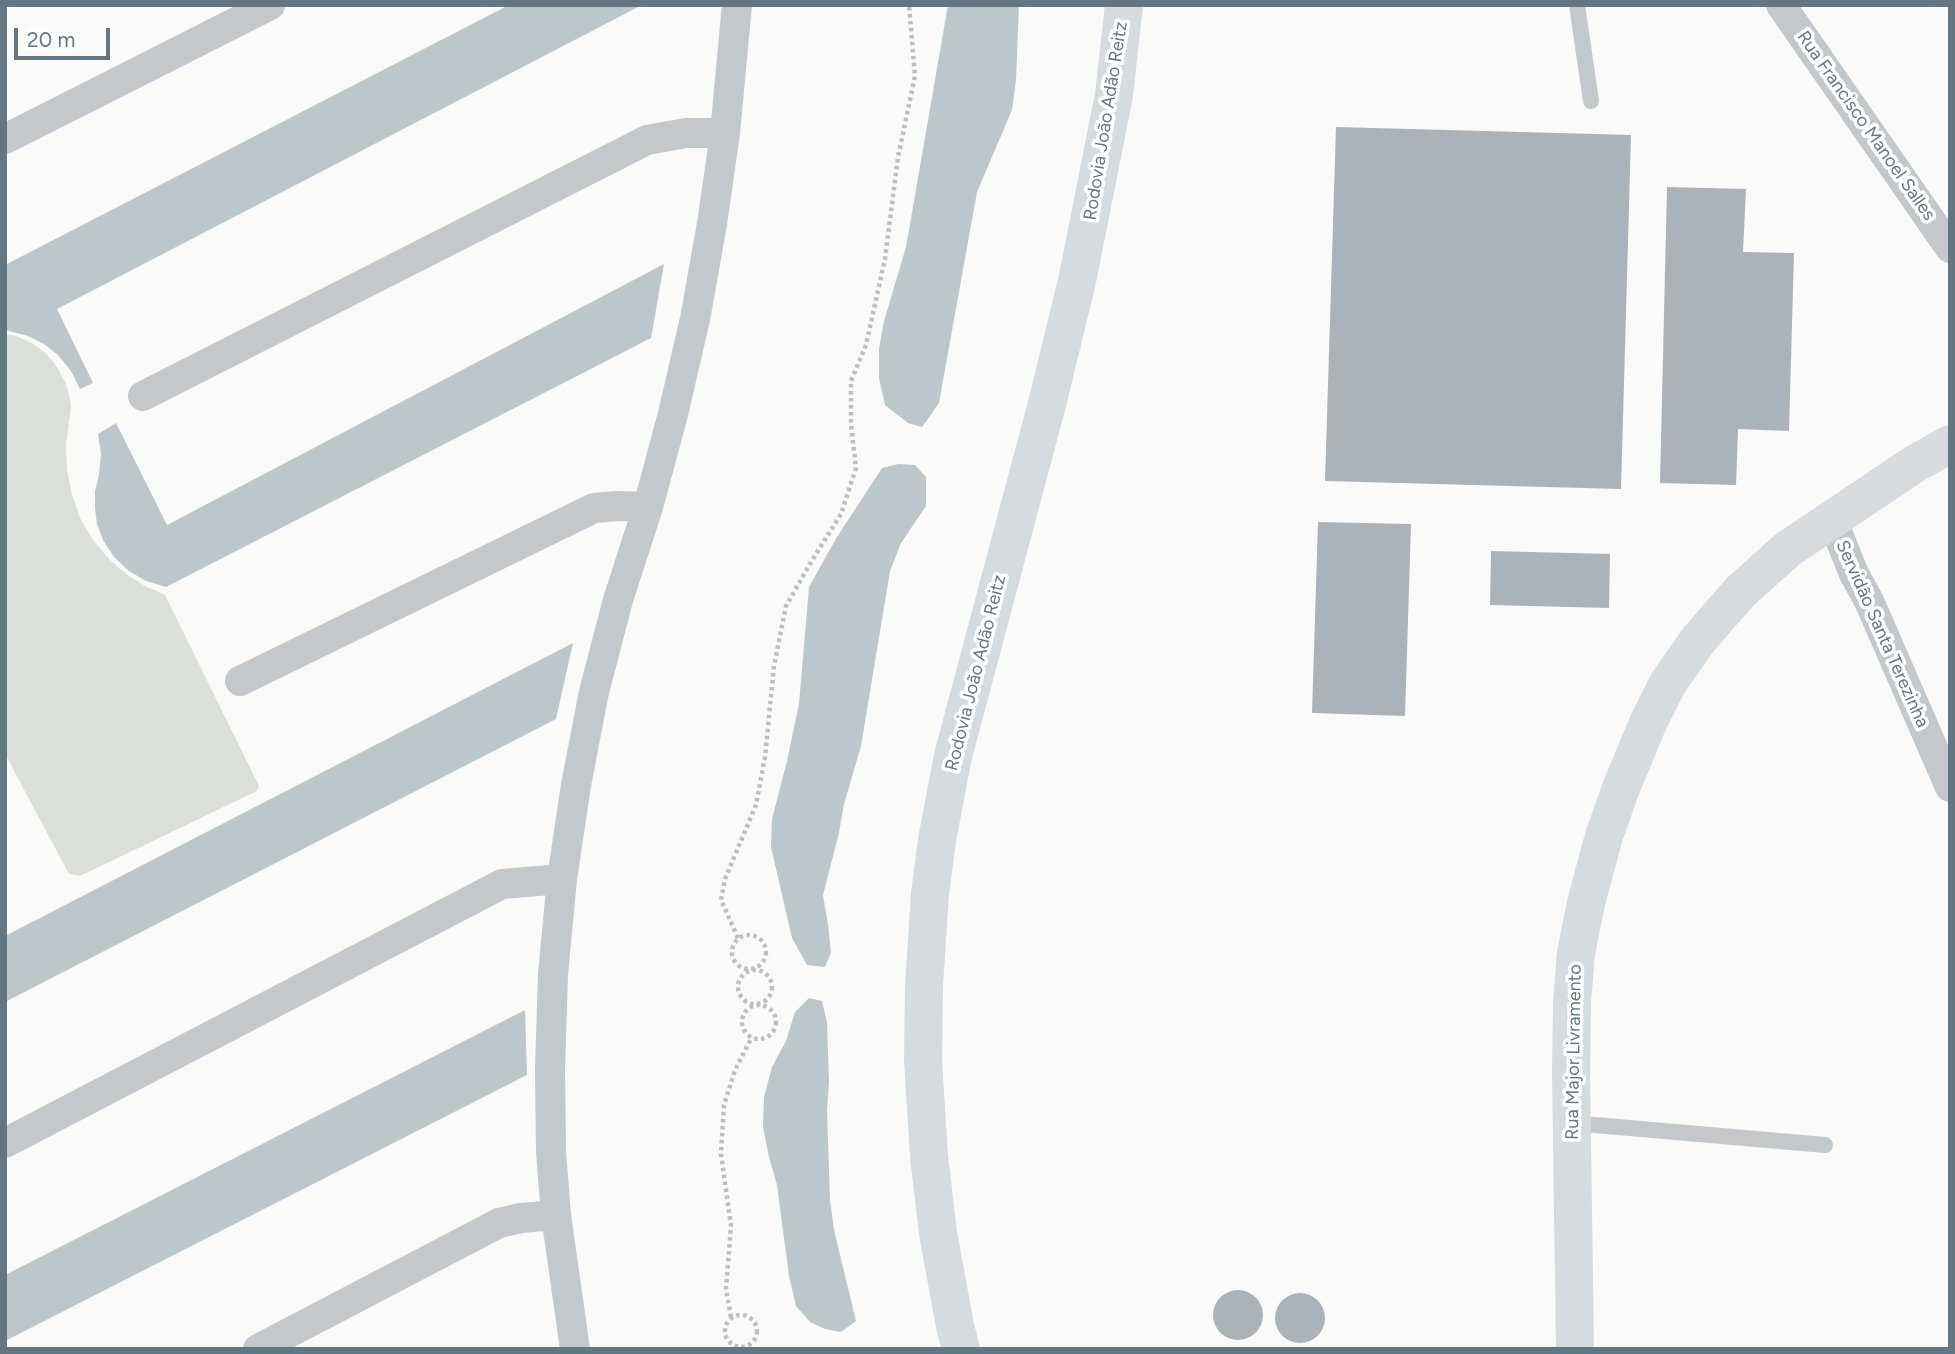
<!DOCTYPE html>
<html>
<head>
<meta charset="utf-8">
<style>
  body { margin:0 }
  #map { position:relative; width:1955px; height:1354px; overflow:hidden; background:#fafaf8; font-family:Figtree,sans-serif }
  canvas { display:block }
  .frame { position:absolute; inset:0; border:7px solid #657683; pointer-events:none }
  .scale { position:absolute; left:14px; top:28px; width:96px; height:32px; box-sizing:border-box; border:4px solid #657683; border-top:0; padding-left:9px; font-size:21px; line-height:24px; white-space:nowrap; color:#657683; -webkit-text-stroke:5px #fff; paint-order:stroke }
</style>
</head>
<body>
<div id="map">
<canvas width="1955" height="1354"></canvas>
<div class="frame"></div>
<div class="scale">20 m</div>
</div>
<script>
const context = document.querySelector('canvas').getContext('2d');
context.lineJoin = 'round';
function fill(path, color) {
  context.fillStyle = color;
  context.fill(path, 'evenodd');
}
function toPath(rows) {
  const path = new Path2D();
  for (const r of rows) {
    if (r.length === 3) {
      path.moveTo(r[0] + r[2], r[1]);
      path.arc(r[0], r[1], r[2], 0, 2 * Math.PI);
      continue;
    }
    path.moveTo(r[0], r[1]);
    for (let i = 2; i < r.length; i += 2) path.lineTo(r[i], r[i + 1]);
  }
  return path;
}
function trace(path, color, width, dash) {
  context.strokeStyle = color;
  context.lineWidth = width;
  context.lineCap = dash ? 'butt' : 'round';
  context.setLineDash(dash || []);
  context.stroke(path);
}
function label(font, color, halo, rows, align = 'center') {
  context.font = font + ' Figtree,sans-serif';
  context.lineWidth = 7;
  context.setLineDash([]);
  context.textBaseline = 'middle';
  context.strokeStyle = halo;
  context.fillStyle = color;
  for (const [text, x, y, turn = 0] of rows) {
    context.save();
    context.translate(x, y);
    context.rotate((+turn || 0) * Math.PI / 180);
    context.textAlign = isNaN(turn) ? turn : align;
    if (halo) context.strokeText(text, 0, 0);
    context.fillText(text, 0, 0);
    context.restore();
  }
}
fill(toPath([
  [5,334,16,336,32,343,46,353,57,367,65,382,69,394,71,407,66,444,67,470,72,495,80,518,93,540,109,559,126,574,145,586,165,595,259,786,257,791,80,876,69,874,5,754]
]), '#dadfd7');
fill(toPath([
  [509,5,642,5,57,309,93,383,80,389,71,371,58,355,44,344,28,336,5,330,5,265],
  [948,5,1019,5,1016,80,1012,110,977,192,939,403,922,427,908,423,885,405,879,378,879,349,884,321,906,247],
  [664,264,651,338,166,587,146,581,129,571,114,557,103,540,97,524,95,508,95,491,99,475,101,454,98,434,116,423,167,525],
  [898,464,915,465,926,477,926,506,901,543,890,571,861,746,844,804,839,833,823,895,828,924,831,953,825,967,807,965,792,938,771,847,772,819,787,761,799,704,809,587,837,537,882,468],
  [573,643,556,719,5,1002,5,936],
  [809,998,822,1001,827,1023,829,1082,827,1111,830,1200,834,1230,856,1321,841,1332,825,1329,810,1322,796,1306,789,1276,777,1185,769,1157,763,1127,764,1097,772,1067,786,1041,795,1012],
  [525,1010,527,1075,5,1341,5,1275]
]), '#bbc7cb');
fill(toPath([
  [1336,127,1631,135,1621,489,1325,481],
  [1667,187,1746,189,1743,252,1794,253,1789,431,1738,429,1736,485,1660,483],
  [1318,522,1411,524,1405,716,1312,713],
  [1491,551,1610,554,1609,608,1490,605],
  [1238,1315,25],
  [1300,1318,25]
]), '#aab3b9');
trace(toPath([
  [749,952,17],
  [738,938,721,900,725,879,756,805,765,757,774,666,786,606,811,562,841,514,856,468,851,424,851,381,866,345,885,259,898,157,915,76,909,5],
  [755,987,17],
  [759,1022,17],
  [741,1331,16],
  [731,1317,726,1289,731,1226,721,1154,724,1105,735,1070,752,1037]
]), '#bbbfc2', 4.5, [3.5, 3.5]);
trace(toPath([
  [1577,5,1591,101],
  [1572,1123,1825,1145]
]), '#c3c8cc', 16);
trace(toPath([
  [1781,5,1950,248],
  [5,139,270,5],
  [143,396,647,140,686,133,725,133],
  [1832,519,1854,574,1869,601,1950,787],
  [240,681,594,508,617,506,648,507],
  [5,1143,502,884,562,879],
  [258,1349,499,1223,521,1218,556,1215],
  [575,1349,556,1215,551,1152,550,1069,553,974,562,879,576,785,594,692,618,600,648,507,673,414,695,319,712,224,725,133,737,5]
]), '#c3c8cc', 30);
trace(toPath([
  [961,1349,955,1326,938,1233,929,1156,923,1061,924,985,930,894,937,840,953,756,1047,404,1077,281,1114,95,1124,5],
  [1575,1349,1571,1073,1572,1003,1576,953,1586,903,1604,836,1621,788,1648,723,1668,683,1699,639,1740,592,1788,549,1916,463,1950,444]
]), '#d6dbdf', 38);
label('18px', '#657683', '#fff', [
  ["Rodovia João Adão Reitz",1106,121,-81],
  ["Rua Francisco Manoel Salles",1866,126,55],
  ["Servidão Santa Terezinha",1882,634,66],
  ["Rodovia João Adão Reitz",976,673,-76],
  ["Rua Major Livramento",1574,1052,-89]
]);
</script>
</body>
</html>
